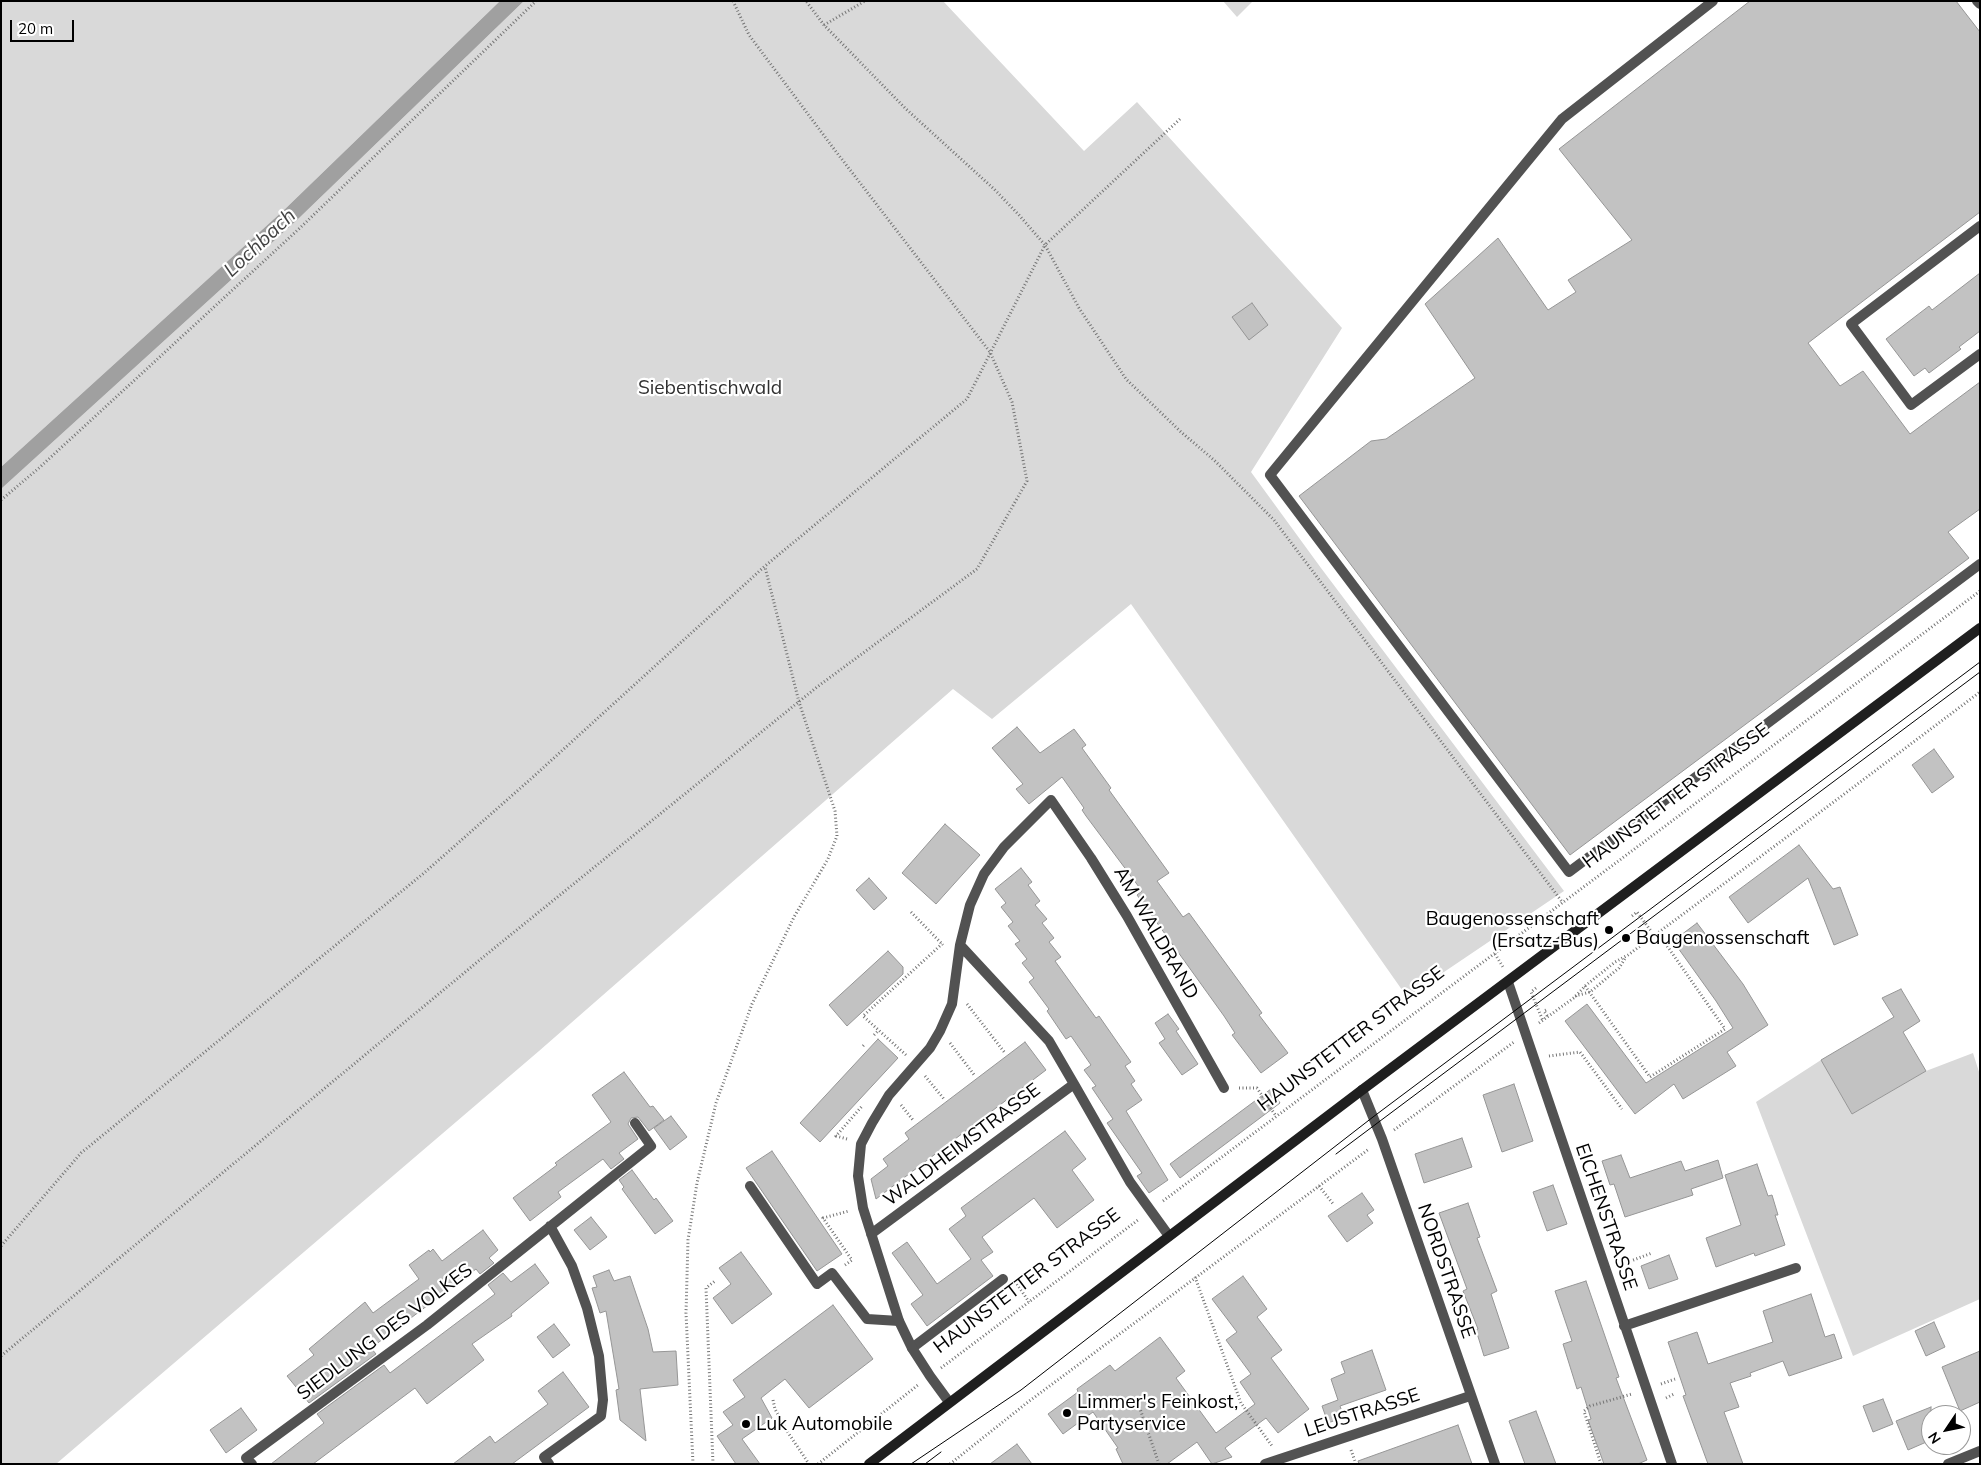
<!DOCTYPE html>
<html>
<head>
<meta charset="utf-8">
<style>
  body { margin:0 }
  #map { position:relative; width:1981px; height:1465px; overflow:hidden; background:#fff; font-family:Mulish,sans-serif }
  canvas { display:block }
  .frame { position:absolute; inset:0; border:2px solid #000; pointer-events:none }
  .north { position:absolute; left:1921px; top:1405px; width:50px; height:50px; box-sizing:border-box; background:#fff; border:1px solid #999; border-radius:50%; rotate:236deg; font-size:14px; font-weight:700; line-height:20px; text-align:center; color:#000 }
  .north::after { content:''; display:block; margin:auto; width:18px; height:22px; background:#000; clip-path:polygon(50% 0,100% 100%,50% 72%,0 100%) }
  .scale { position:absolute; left:10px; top:20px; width:64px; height:22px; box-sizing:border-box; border:2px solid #000; border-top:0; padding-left:6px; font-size:15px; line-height:18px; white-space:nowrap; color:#000; -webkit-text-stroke:4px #fff; paint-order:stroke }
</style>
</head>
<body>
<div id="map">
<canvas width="1981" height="1465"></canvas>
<div class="frame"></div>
<div class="north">N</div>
<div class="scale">20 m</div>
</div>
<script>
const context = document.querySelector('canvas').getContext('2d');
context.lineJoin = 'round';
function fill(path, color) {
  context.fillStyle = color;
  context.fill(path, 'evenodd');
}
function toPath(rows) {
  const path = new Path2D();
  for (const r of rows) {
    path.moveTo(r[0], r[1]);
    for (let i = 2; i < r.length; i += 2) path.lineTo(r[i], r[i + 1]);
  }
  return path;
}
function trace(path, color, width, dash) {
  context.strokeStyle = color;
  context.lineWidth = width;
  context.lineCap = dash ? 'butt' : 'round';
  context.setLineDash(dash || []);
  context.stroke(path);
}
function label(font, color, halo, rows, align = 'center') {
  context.font = font + ' Mulish,sans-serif';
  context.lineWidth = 4.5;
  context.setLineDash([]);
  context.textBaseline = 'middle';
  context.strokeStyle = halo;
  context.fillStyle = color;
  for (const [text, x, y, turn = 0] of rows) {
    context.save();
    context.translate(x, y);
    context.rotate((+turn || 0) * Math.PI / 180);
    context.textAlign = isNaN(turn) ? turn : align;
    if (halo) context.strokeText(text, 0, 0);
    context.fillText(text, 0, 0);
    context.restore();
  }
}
fill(toPath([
  [1,1,500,1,285,209,1,467],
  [524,1,943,1,1084,151,1137,102,1342,328,1251,472,1321,568,1564,891,1407,997,1131,604,992,719,953,689,539,1051,56,1464,1,1464,1,489,296,221],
  [1223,1,1253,1,1237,17],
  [1973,1053,1980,1075,1980,1299,1853,1356,1756,1102,1821,1060,1852,1114,1926,1071]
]), '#d9d9d9');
fill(toPath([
  [500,1,524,1,296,221,1,489,1,467,285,209]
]), '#a0a0a0');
const building = toPath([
  [1750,1,1956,1,1980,32,1980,212,1808,343,1840,386,1863,371,1910,434,1980,382,1980,509,1948,532,1969,558,1570,855,1299,496,1371,441,1386,439,1475,378,1425,304,1498,238,1548,310,1576,292,1568,280,1632,240,1559,149,1750,1],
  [1980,273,1980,331,1959,347,1961,349,1929,373,1925,368,1914,376,1886,339,1929,306,1932,310,1980,273],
  [1252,303,1268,325,1249,340,1232,317,1252,303],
  [1017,727,1040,753,1074,729,1086,745,1082,748,1111,788,1109,790,1169,873,1157,881,1183,917,1189,913,1262,1013,1259,1015,1288,1053,1261,1073,1232,1035,1235,1033,1224,1016,1137,895,1142,891,1086,816,1082,810,1084,808,1062,777,1029,804,1016,789,1023,784,992,748,1017,727],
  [1934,749,1954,777,1932,793,1912,765,1934,749],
  [945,824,980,855,936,904,902,873,945,824],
  [1799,845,1833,889,1840,887,1858,935,1834,945,1808,878,1748,923,1729,897,1799,845],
  [1021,868,1032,882,1028,885,1040,901,1035,905,1047,919,1042,923,1054,938,1049,942,1061,957,1055,961,1096,1018,1099,1016,1131,1062,1125,1066,1135,1081,1131,1084,1142,1100,1126,1111,1168,1180,1149,1193,1137,1176,1142,1173,1107,1123,1113,1119,1092,1088,1096,1086,1084,1070,1091,1065,1071,1036,1066,1039,1047,1011,1049,1009,1029,982,1034,978,1022,963,1027,959,1015,944,1020,941,1008,926,1013,922,1001,907,1006,903,995,889,1021,868],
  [869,878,887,898,874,910,856,890,869,878],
  [1697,923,1743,984,1768,1025,1727,1052,1736,1066,1683,1099,1674,1084,1635,1114,1565,1021,1587,1004,1646,1083,1733,1028,1716,1001,1673,941,1697,923],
  [888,951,903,967,903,974,847,1026,829,1005,888,951],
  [1901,989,1920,1021,1903,1032,1926,1071,1852,1114,1821,1060,1894,1017,1882,998,1901,989],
  [1168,1014,1179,1029,1176,1031,1198,1064,1182,1075,1159,1043,1165,1039,1155,1023,1168,1014],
  [878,1039,898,1058,820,1142,800,1123,878,1039],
  [1025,1042,1046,1070,876,1199,871,1179,888,1166,883,1159,909,1139,905,1133,1025,1042],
  [624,1072,650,1107,653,1106,664,1120,649,1131,638,1117,631,1118,628,1124,638,1139,619,1153,624,1159,611,1169,603,1159,558,1192,561,1197,530,1221,513,1198,557,1165,555,1163,611,1122,592,1095,624,1072],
  [1514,1084,1533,1141,1502,1152,1483,1095,1514,1084],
  [1271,1089,1280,1103,1180,1178,1170,1164,1271,1089],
  [671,1116,687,1137,670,1150,654,1128,671,1116],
  [1065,1131,1086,1159,1072,1170,1094,1200,1057,1228,1034,1198,982,1237,993,1252,981,1260,993,1276,927,1326,911,1304,923,1295,892,1253,907,1242,937,1284,971,1259,949,1229,966,1216,961,1208,1065,1131],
  [1462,1138,1472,1167,1424,1183,1415,1154,1462,1138],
  [772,1151,842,1254,817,1271,746,1168,772,1151],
  [1621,1155,1630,1178,1681,1161,1685,1171,1718,1160,1723,1178,1691,1189,1693,1195,1625,1217,1614,1184,1610,1185,1602,1161,1621,1155],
  [1757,1164,1768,1196,1772,1195,1778,1215,1775,1215,1785,1245,1755,1256,1754,1253,1716,1267,1706,1238,1741,1225,1725,1175,1757,1164],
  [632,1170,654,1200,656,1198,673,1221,655,1234,622,1189,624,1187,619,1180,632,1170],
  [1553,1185,1567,1224,1547,1231,1533,1192,1553,1185],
  [1362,1193,1374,1210,1367,1215,1373,1223,1347,1242,1328,1216,1362,1193],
  [1468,1203,1480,1237,1477,1238,1497,1291,1491,1294,1509,1348,1484,1356,1476,1330,1478,1329,1463,1291,1467,1289,1439,1213,1468,1203],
  [591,1217,607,1237,590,1250,574,1230,591,1217],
  [483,1230,498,1250,489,1258,494,1263,480,1274,476,1269,371,1348,376,1354,309,1403,287,1376,314,1355,309,1349,365,1302,373,1313,419,1279,409,1265,429,1250,430,1252,433,1249,442,1261,483,1230],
  [741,1252,772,1294,732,1324,713,1298,731,1284,719,1268,741,1252],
  [1669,1255,1678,1279,1649,1289,1641,1266,1669,1255],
  [535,1264,549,1283,511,1314,512,1316,472,1344,484,1360,466,1374,427,1404,415,1388,313,1464,271,1464,324,1423,317,1414,384,1365,390,1373,495,1294,488,1285,503,1273,511,1282,535,1264],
  [609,1270,614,1281,630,1276,648,1329,653,1352,676,1351,678,1385,640,1389,646,1441,620,1420,616,1390,619,1389,606,1311,600,1313,592,1288,597,1287,593,1276,609,1270],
  [1243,1276,1267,1309,1257,1317,1282,1350,1271,1358,1309,1409,1278,1433,1266,1418,1225,1448,1232,1457,1212,1464,1197,1442,1167,1464,1123,1464,1116,1449,1118,1448,1093,1412,1063,1434,1048,1414,1078,1392,1077,1389,1110,1365,1115,1371,1160,1337,1185,1371,1176,1378,1216,1433,1255,1404,1240,1382,1251,1374,1226,1340,1237,1332,1212,1299,1243,1276],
  [1586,1281,1619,1377,1616,1378,1647,1460,1638,1464,1604,1464,1588,1420,1591,1419,1581,1387,1577,1389,1563,1344,1572,1341,1555,1291,1586,1281],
  [1811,1294,1825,1337,1834,1334,1842,1358,1789,1376,1783,1361,1750,1373,1751,1376,1730,1383,1739,1407,1724,1412,1743,1464,1708,1464,1683,1396,1686,1395,1668,1342,1697,1332,1708,1364,1773,1342,1763,1311,1811,1294],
  [833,1305,873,1359,809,1408,785,1379,761,1398,772,1418,742,1439,760,1464,736,1464,717,1436,733,1425,723,1412,745,1397,733,1380,833,1305],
  [1934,1322,1945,1347,1926,1356,1915,1331,1934,1322],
  [554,1324,570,1345,553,1358,537,1337,554,1324],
  [1372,1350,1386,1390,1340,1406,1344,1417,1328,1423,1322,1406,1338,1400,1331,1379,1345,1373,1341,1362,1372,1350],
  [1980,1351,1980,1402,1960,1411,1942,1367,1980,1351],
  [563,1372,589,1407,512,1464,453,1464,490,1436,495,1443,548,1404,538,1391,563,1372],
  [1883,1399,1893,1424,1873,1432,1863,1406,1883,1399],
  [1931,1407,1931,1440,1908,1450,1896,1421,1931,1407],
  [241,1408,257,1430,226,1453,210,1430,241,1408],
  [1536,1411,1556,1464,1525,1464,1509,1421,1536,1411],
  [1458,1425,1472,1464,1359,1464,1358,1461,1458,1425],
  [1017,1444,1032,1464,990,1464,1017,1444]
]);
fill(building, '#c2c2c2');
trace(building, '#969696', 1);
trace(toPath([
  [824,25,865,1],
  [1180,119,1045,245,1079,308,1126,379,1181,432,1214,460,1274,520,1563,903],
  [1,500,39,468,301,227,536,1],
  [911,912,943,945],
  [1545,916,1551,924],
  [1632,916,1637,912,1651,931],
  [1514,939,1520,947],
  [1495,954,1503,967],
  [1585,986,1650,1077,1725,1029,1658,933],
  [1536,988,1531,992,1543,1021],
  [1575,996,1590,992,1619,968,1626,957],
  [967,1004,1005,1053],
  [1546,1010,1544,1011,1548,1017],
  [1539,1023,1575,997,1585,986,1615,962,1628,955,1803,825,1980,692],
  [874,1035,879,1030],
  [950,1043,975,1076],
  [863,1046,865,1044],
  [906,1055,863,1016,942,944],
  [1549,1056,1580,1052,1622,1109],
  [925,1076,944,1099],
  [1239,1088,1257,1088,1276,1116],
  [901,1105,913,1120],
  [1394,1130,1514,1042],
  [847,1139,836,1136,863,1105],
  [1319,1186,1334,1205],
  [1163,1201,1980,591],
  [1,1246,81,1153,424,873,533,777,765,566,967,399,1045,245,1019,215,994,189,906,109,824,25,806,1],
  [845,1265,852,1260,823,1218,849,1211],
  [1620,1265,1652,1253],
  [1195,1277,1241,1403,1272,1446],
  [1017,1284,1029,1302],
  [1,1356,487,954,817,687,977,569,1027,481,1012,402,990,352,834,149,749,35,733,1],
  [941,1368,1138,1220],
  [1661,1384,1675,1379],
  [1136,1397,1159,1464],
  [1666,1398,1674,1394],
  [773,1400,775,1409,787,1431,809,1464],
  [1351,1450,1356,1464],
  [693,1464,686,1313,688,1240,697,1183,716,1103,752,1004,794,917,828,859,837,836,835,811,799,702,765,567],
  [713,1464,706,1288,715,1281],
  [818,1464,918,1385],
  [950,1464,1028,1402,1369,1149],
  [1601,1464,1584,1411,1590,1406,1632,1394]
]), '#747474', 3, [1, 2.5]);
trace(toPath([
  [1713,1,1562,119,1270,475,1569,872,1980,564],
  [1977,1,1980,4],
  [1980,226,1851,324,1911,405,1980,354],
  [750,1186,817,1284,832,1273,867,1319,899,1321],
  [912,1348,1003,1279]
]), '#525252', 10);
trace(toPath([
  [1508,982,1672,1464],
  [1074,1084,1130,1182,1169,1236],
  [1362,1090,1382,1139,1495,1464],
  [871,1234,1074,1084,1049,1041,960,945],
  [1624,1326,1796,1268],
  [949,1402,930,1376,912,1348,899,1321,863,1208,858,1176,861,1144,872,1123,889,1095,930,1048,940,1031,952,1004,960,945,970,905,984,874,1004,847,1051,800,1091,858,1127,916,1224,1088],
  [252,1464,246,1458,427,1325,651,1146,635,1123],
  [549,1464,544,1457,601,1416,603,1400,599,1356,587,1308,572,1266,550,1226],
  [1265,1464,1470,1396],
  [1948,1464,1980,1451]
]), '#525252', 10);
trace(toPath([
  [869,1464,1362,1090,1980,628]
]), '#1f1f1f', 10);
trace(toPath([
  [1336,1154,1980,672],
  [911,1464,1021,1390,1373,1117,1980,662],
  [925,1464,941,1452]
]), '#000', 1);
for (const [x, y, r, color] of [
  [1609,930,5,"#000"],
  [1626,938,5,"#000"],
  [1067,1413,5,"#000"],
  [746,1424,5,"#000"]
]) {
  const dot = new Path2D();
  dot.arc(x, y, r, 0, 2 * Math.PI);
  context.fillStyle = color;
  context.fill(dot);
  trace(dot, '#fff', 2);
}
label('19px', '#303030', '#fff', [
  ["Siebentischwald",710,388]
]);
label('19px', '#000', '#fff', [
  ["HAUNSTETTER STRASSE",1676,796,-37],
  ["AM WALDRAND",1156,933,60],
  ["HAUNSTETTER STRASSE",1351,1039,-37],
  ["WALDHEIMSTRASSE",962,1145,-37],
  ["EICHENSTRASSE",1606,1217,71],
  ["NORDSTRASSE",1446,1271,71],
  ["HAUNSTETTER STRASSE",1027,1281,-37],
  ["SIEDLUNG DES VOLKES",385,1332,-37],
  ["LEUSTRASSE",1362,1413,-18]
]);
label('19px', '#000', '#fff', [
  ["Baugenossenschaft",1599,919,"right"],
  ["(Ersatz-Bus)",1599,941,"right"],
  ["Baugenossenschaft",1636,938],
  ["Limmer's Feinkost,",1077,1402],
  ["Partyservice",1077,1424],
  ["Luk Automobile",756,1424]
], 'left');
label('italic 20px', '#414141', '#fff', [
  ["Lochbach",260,243,-43]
]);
</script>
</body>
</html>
